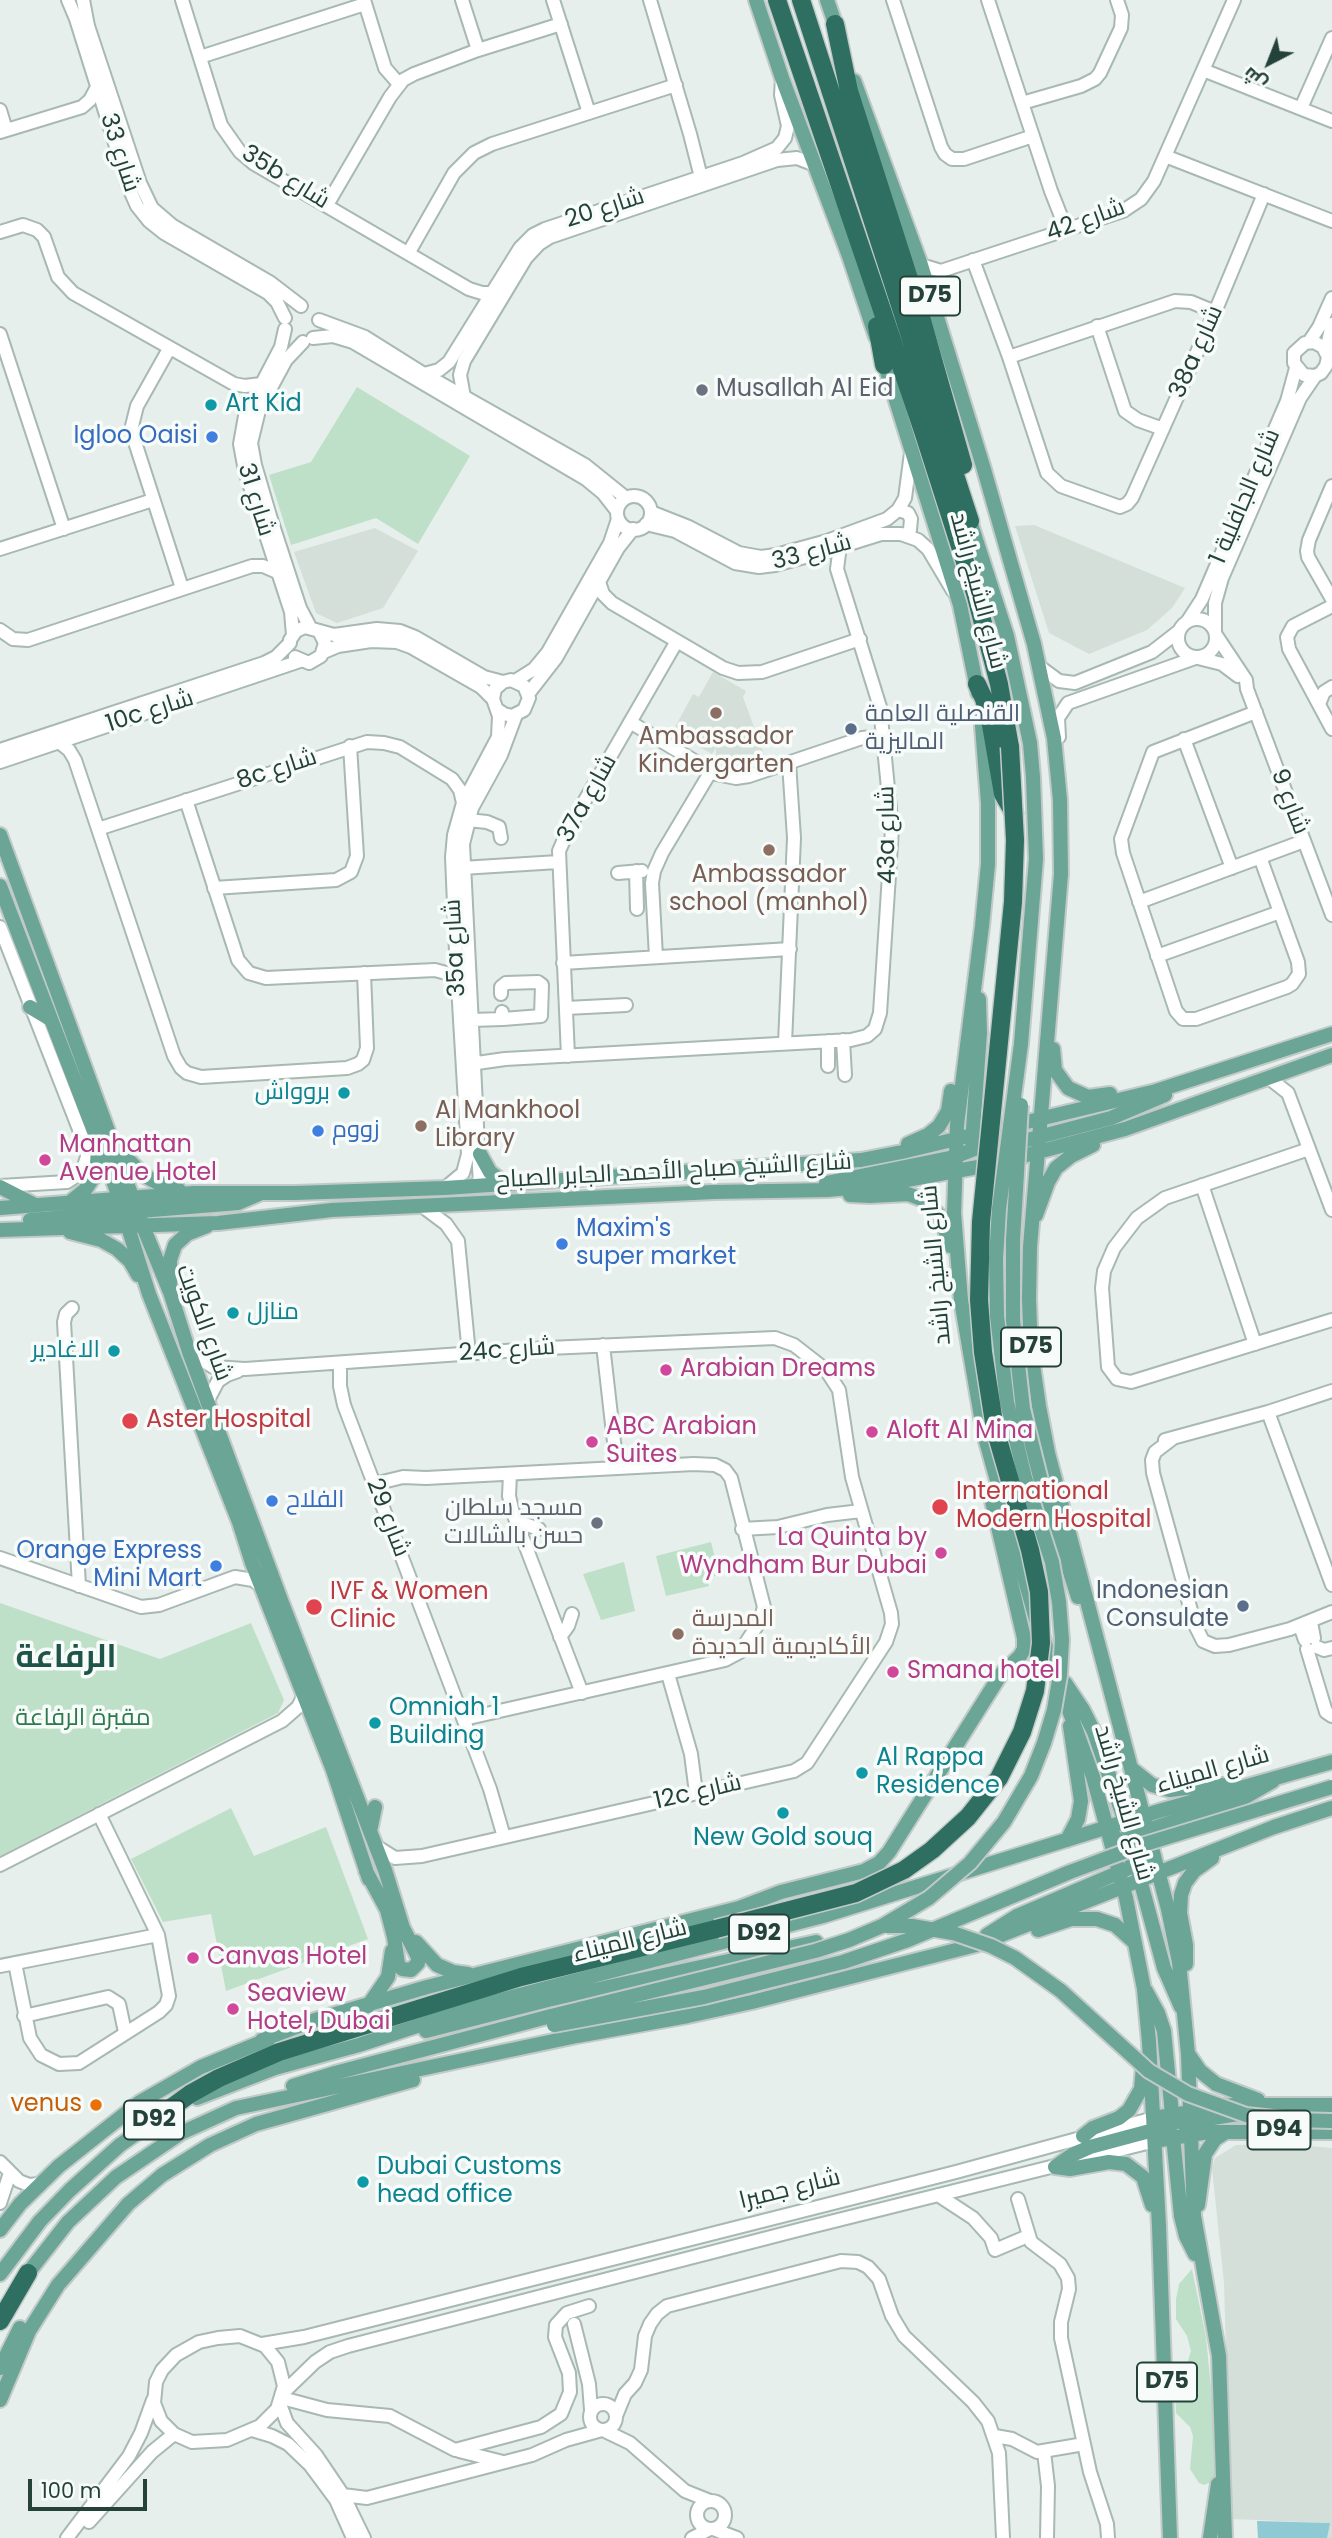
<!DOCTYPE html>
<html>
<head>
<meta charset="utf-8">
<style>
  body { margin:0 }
  #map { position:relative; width:1332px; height:2538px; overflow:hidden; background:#e6efeb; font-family:Poppins,Cairo,sans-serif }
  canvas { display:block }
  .north { position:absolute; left:1234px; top:28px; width:70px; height:70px; -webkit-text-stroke:5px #f7fbf9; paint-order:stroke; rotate:222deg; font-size:19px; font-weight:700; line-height:28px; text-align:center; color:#24423a }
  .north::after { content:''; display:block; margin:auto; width:24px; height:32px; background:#24423a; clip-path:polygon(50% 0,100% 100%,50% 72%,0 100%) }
  .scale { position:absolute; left:28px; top:2479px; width:119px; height:32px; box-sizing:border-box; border:4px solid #24423a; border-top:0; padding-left:9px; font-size:21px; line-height:24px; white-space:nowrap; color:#24423a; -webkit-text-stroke:5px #f7fbf9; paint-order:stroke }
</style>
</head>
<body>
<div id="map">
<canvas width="1332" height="2538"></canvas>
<div class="north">ش</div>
<div class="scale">100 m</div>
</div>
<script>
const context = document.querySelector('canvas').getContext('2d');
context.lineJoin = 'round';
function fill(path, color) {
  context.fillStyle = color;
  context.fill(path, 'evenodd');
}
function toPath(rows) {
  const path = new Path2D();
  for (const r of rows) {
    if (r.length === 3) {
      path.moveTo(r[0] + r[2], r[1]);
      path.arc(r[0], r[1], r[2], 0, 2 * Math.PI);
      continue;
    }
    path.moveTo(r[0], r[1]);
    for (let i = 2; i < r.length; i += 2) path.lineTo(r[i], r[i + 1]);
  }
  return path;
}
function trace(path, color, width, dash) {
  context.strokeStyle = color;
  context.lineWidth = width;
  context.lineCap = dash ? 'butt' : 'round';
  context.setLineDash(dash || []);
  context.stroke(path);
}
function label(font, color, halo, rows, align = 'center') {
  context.font = font + ' Poppins,Cairo,sans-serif';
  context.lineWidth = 7;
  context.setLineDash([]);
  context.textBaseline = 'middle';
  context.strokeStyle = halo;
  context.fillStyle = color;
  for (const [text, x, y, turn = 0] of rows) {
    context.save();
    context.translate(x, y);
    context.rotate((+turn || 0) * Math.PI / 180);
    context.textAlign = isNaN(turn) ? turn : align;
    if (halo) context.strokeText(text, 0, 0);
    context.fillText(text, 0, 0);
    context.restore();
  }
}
fill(toPath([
  [1034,525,1185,588,1172,608,1147,630,1089,654,1049,633,1015,526],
  [375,528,418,551,383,608,337,623,316,613,294,552],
  [713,672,746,691,743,697,765,757,751,762,748,755,746,760,716,757,716,748,712,754,676,734,678,731,674,729,693,694,699,697],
  [1286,2144,1332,2148,1332,2538,1327,2538,1329,2523,1231,2519,1224,2283,1212,2168,1215,2158,1236,2145]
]), '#d4dfda');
fill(toPath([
  [357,387,470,456,418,544,376,518,291,545,269,475,311,462],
  [711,1542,719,1575,707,1578,709,1586,666,1596,656,1556],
  [624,1562,635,1611,601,1620,583,1574],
  [0,1603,160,1659,251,1623,284,1700,278,1713,0,1856],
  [231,1808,254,1856,326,1827,368,1939,226,1991,211,1914,163,1922,131,1859],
  [1192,2269,1206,2337,1213,2408,1214,2477,1211,2482,1204,2485,1199,2483,1190,2469,1193,2436,1190,2427,1176,2413,1175,2380,1187,2364,1191,2351,1187,2336,1176,2319,1176,2299,1179,2284]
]), '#bfe0c8');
fill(toPath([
  [1257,2521,1330,2523,1327,2538,1258,2538]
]), '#8ec9d4');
const minor = toPath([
  [68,0,76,19,129,188,137,206,149,221,164,233,268,293,277,302,285,318],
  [83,0,88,26,140,183,152,208,173,226,271,283,301,306],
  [182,0,221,125,240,152,253,163,469,289,482,293,493,293],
  [364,0,385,68,399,84],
  [462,0,478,50],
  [553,0,589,113],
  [650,0,690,134,703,185],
  [893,0,941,147,945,154,952,159,964,159,1033,136],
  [988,0,1051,191,1066,229],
  [200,57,365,4],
  [1203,70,1332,121],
  [1022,103,1081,86,1095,79,1100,73,1121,28,1122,15,1117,0],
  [1301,108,1332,38],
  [0,110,6,130],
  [0,132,82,107,90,100,97,87],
  [1165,156,1332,221],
  [327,205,390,97,403,80,414,74,478,50,561,24],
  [0,232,23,225,37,230,44,237,58,277,73,293,234,384,245,386,261,384],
  [409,252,454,173,474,153,492,144,676,85],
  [973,260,1009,357,1047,473,1061,486,1120,507,1127,504,1132,498,1215,312,1264,194],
  [921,265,941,271,1123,211,1141,199,1154,181,1234,0],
  [319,320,365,337,424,374,585,465,626,498],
  [1097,326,1125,411,1138,420,1163,429],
  [285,329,281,347,245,416,240,444,245,471,291,612,293,635],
  [0,334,64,529],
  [313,338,333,336,353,342,586,479,603,493,617,511],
  [303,342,286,360,259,410,251,443,255,465,270,516,300,608,310,627],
  [1309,342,1319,327,1332,298],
  [169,349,137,406,132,426,134,439,182,588],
  [1326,351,1332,324],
  [1009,357,1175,301,1191,302,1215,312],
  [424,374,439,370,449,362,520,248,533,235,545,229,743,163,777,148,785,138,788,126,781,95,782,79],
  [464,397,460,375,464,361,526,258,539,244,550,237,777,160,797,158,815,165],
  [1332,486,1309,540,1307,551,1308,557,1332,599],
  [634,513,17],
  [898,510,908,513,911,519,910,530,906,535],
  [651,512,689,527,739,553,761,557,776,555,827,541,887,519,898,510,905,498,911,453],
  [646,524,675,531,735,563,759,567,775,565,820,553,881,534,901,534,918,540,928,549,953,591],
  [0,549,153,500],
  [599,582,603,594,612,603,723,668,738,673,762,672,860,639],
  [1332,606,1293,626,1287,637,1289,649,1332,729],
  [1197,638,19],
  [1187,622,1202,599,1287,401,1296,368],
  [0,630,13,639,28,640,252,566,263,566,277,572],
  [1215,631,1215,603,1222,578,1300,398,1315,376,1321,373,1326,366,1328,357,1323,347,1314,342,1305,343,1294,353,1294,363,1304,375,1315,376],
  [1216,635,1246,680,1247,689,1332,915],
  [290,640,296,631,305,627,334,635,377,629,400,631,415,637,484,677,503,682],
  [324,652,338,646,371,641,397,642,411,647,481,687,493,699],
  [295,657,309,663,321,656,325,643,319,631],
  [1198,658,1222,664,1238,676],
  [1040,667,1059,681,1075,683,1152,652,1179,631],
  [515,681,534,669,548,652,610,543,618,519],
  [528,694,556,658,618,548,633,529],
  [1319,704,1324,692,1332,687],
  [1256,712,1153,752,1121,839,1123,853,1176,1011,1183,1019,1196,1019,1287,987,1292,984,1299,974,1298,962,1260,857],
  [630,722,716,774,736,778,749,776,862,738,884,736],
  [1059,737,1058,718,1068,703,1195,658],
  [1184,739,1232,868],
  [59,742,69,750,75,760,174,1056,181,1068,187,1073,201,1077,347,1068,358,1064,363,1060,367,1048,364,973],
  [0,750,264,663,276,657,290,643],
  [0,762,300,661],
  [186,800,238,960,249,973,266,978,435,970,446,973,458,983],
  [468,820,487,822,499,827,501,838],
  [98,829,367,742,384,743,400,747,452,779,460,790,463,803],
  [462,868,558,862],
  [636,871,637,909],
  [618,873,642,871],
  [214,888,336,880,351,872,357,856,350,746],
  [1139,902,1304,841],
  [0,927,86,1147,87,1157,82,1172,67,1182,0,1186],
  [1157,956,1280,912],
  [656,957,652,883,654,871,662,853,711,771],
  [563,963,790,949],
  [501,994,501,987,506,983,538,982,542,985,541,1016,503,1019,502,1012],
  [566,1008,626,1005],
  [471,1020,503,1019],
  [843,1040,845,1075],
  [828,1041,828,1066],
  [785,1043,794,838,789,763],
  [568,1056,559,851,569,828,677,641],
  [463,1065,505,1059,851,1040,867,1036,875,1029,880,1013,892,829,880,707,837,569,840,546],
  [1270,1079,1288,1093,1332,1210],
  [1309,1149,1165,1198,1137,1218,1114,1248,1104,1271,1102,1288,1108,1367,1117,1379,1131,1382,1332,1320],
  [1202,1185,1255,1344],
  [480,1186,463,844,472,808,501,755,516,715],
  [445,1188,463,1173,468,1154,456,952,452,857,454,835,463,803,498,737,499,716,493,699,495,689,503,682,511,680,524,686,529,698,524,710,512,716,504,714,498,710],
  [422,1206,446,1224,458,1241,469,1354],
  [72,1308,66,1314,64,1322,79,1586],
  [603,1345,617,1468],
  [189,1352,213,1367,245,1369,548,1348,775,1338,794,1345,826,1370,839,1390,852,1477,891,1613,892,1624,886,1642,807,1763,794,1771,422,1856,395,1858,376,1846],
  [340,1363,340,1386,344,1405,490,1789,504,1837],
  [207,1402,218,1381,227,1375,238,1371],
  [1268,1412,1332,1585],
  [1172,1439,1155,1452,1152,1460,1153,1473,1195,1625,1203,1641,1215,1646,1229,1645,1290,1629,1332,1612],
  [1165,1440,1268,1412,1332,1391],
  [510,1474,509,1496,513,1513,582,1693],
  [374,1484,403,1477,426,1478,694,1464,715,1465,725,1470,731,1478,764,1607,760,1621,740,1652,725,1660,464,1719],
  [516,1521,539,1529],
  [742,1529,778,1527,827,1515,861,1511],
  [0,1558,141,1607,159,1605,235,1577,253,1580,262,1587],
  [1311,1622,1314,1638],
  [1300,1626,1305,1640],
  [560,1637,568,1626,572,1614],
  [1317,1647,1324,1650,1332,1648],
  [1307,1649,1326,1712,1332,1716],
  [668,1674,691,1754,696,1793],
  [0,1865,282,1721,298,1707,304,1695],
  [15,1963,30,2038,41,2055,59,2064,79,2063,159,2012,166,2005,169,1996,158,1935,99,1814],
  [0,1966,158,1935],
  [24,2016,108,1997,119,2004,125,2032],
  [0,2162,19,2181,29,2185,39,2184],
  [938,2195,973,2218,991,2238,995,2250,1028,2236],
  [1018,2199,1031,2242,1060,2264,1068,2278,1069,2289,1061,2322,1061,2338,1090,2472,1107,2524,1108,2538],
  [0,2203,10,2173],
  [574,2324,589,2384,591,2410],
  [240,2336,265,2346,278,2362,284,2386,277,2409,260,2426,227,2440,192,2442,174,2434,161,2421,154,2403,156,2382,162,2370,176,2355,199,2342,218,2338,240,2336],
  [262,2344,304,2337,956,2172,1154,2118],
  [283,2393,315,2362,330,2352,348,2346,802,2229,1155,2141],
  [282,2398,327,2410,390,2416,455,2450,541,2427,561,2414,570,2392,569,2373,555,2337,556,2325,567,2313,589,2306],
  [603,2417,13],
  [280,2404,287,2423,316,2455,343,2495,364,2538],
  [616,2416,625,2394,635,2383,641,2370,645,2336,650,2324,657,2314,667,2306,841,2261,858,2262,868,2267,879,2279,892,2316,904,2336,973,2402,988,2421,999,2453,1003,2538],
  [252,2430,272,2436,288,2444,310,2465,336,2500,353,2538],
  [603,2430,630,2443,685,2491,710,2501],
  [995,2436,1012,2439,1037,2452,1084,2444],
  [459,2451,503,2462],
  [1044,2452,1048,2486,1047,2538],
  [343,2495,367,2498,532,2455,566,2440,602,2430],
  [711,2515,14],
  [89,2522,152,2452,174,2434],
  [713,2529,737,2538],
  [67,2538,129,2456,141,2433,153,2400],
  [692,2538,710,2529]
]);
const major = toPath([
  [756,0,782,78,849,256,876,337],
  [827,0,838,32],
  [854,81,921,265,983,466,1034,644,1054,738,1060,800,1061,874,1030,1247,1029,1299,1031,1351,1039,1406,1048,1453,1168,1909,1179,1962,1188,2054,1194,2216,1219,2356,1225,2538],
  [882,356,960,605,978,693],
  [970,521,1007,636,1030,743,1033,777,1036,859,1021,1044],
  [981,713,988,803,988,864,982,926,957,1125,954,1213,961,1300,984,1434,1036,1619],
  [0,835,142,1224,170,1292,189,1352,282,1603,385,1870,403,1928,418,1957,418,1963,411,1970,402,1969,398,1964,394,1937,387,1910,366,1871],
  [0,886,115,1186,149,1294,239,1522,252,1563,333,1770,369,1879],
  [30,1007,50,1019],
  [1053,1049,1055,1070,1068,1088,1088,1097,1110,1094],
  [972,1143,980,1033,979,999],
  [908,1144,928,1135,939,1126,948,1111,951,1091],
  [1008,1145,1111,1118,1165,1095],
  [121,1153,145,1176,160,1184,179,1190],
  [480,1154,490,1172,506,1184],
  [826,1183,954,1157,1016,1133],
  [0,1187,33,1204],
  [850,1195,870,1196,908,1194,924,1200,941,1217,950,1246],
  [69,1203,85,1190,93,1178,97,1164,98,1147],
  [0,1208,194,1193,295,1193,445,1188,861,1160,902,1152,1156,1091,1332,1034],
  [1036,1215,1048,1182,1056,1168,1071,1156,1093,1145],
  [30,1220,238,1203,259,1194],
  [0,1230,218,1223,332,1210,714,1192,828,1190,879,1185,989,1165,1125,1129,1332,1055],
  [70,1232,101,1240,117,1249,130,1261,138,1275],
  [170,1284,170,1260,175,1245,187,1234,207,1226],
  [1042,1485,1078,1597],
  [1043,1638,1093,1777,1126,1898,1144,1989,1149,2042,1159,2226,1170,2538],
  [1065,1683,1083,1710,1094,1732,1131,1839,1143,1857,1158,1872],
  [1132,1769,1152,1785,1170,1790,1210,1785,1231,1785],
  [1107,1828,1127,1850,1138,1872,1164,1968,1181,2007],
  [370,1831,375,1807],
  [1139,1833,1242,1799,1273,1781],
  [1067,1840,1078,1819,1081,1801,1070,1726],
  [1038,1930,1071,1919,1097,1919,1115,1925,1134,1942],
  [987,1935,1017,1916,1127,1869],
  [416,1942,437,1965,453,1972,468,1974],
  [1186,1964,1186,1945,1180,1913,1181,1895,1185,1883,1194,1871,1212,1858],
  [1146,1991,1158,2013,1164,2031,1172,2114,1176,2122],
  [368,2006,388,1977,392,1951],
  [426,2031,548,2000,816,1942],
  [262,2040,315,2020,427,1987,739,1908,781,1892,864,1871,879,1863,889,1852,1001,1674,1020,1656,1024,1649,1024,1638,991,1497],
  [1189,2055,1200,2071,1216,2084,1258,2100],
  [293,2086,335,2073,551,2016],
  [197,2098,275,2068,359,2045,481,2005,823,1916,1159,1811,1332,1762],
  [1154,2118,1233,2105,1332,2105],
  [1154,2118,1167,2125,1173,2137,1181,2216,1186,2236,1195,2254],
  [1182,2123,1244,2113],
  [1083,2136,1093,2128,1119,2118,1129,2110,1141,2089,1143,2067],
  [1155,2141,1208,2132,1332,2132],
  [1055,2167,1072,2155,1090,2147,1161,2128],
  [1055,2167,1070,2169,1109,2162,1126,2164,1143,2177,1152,2205],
  [1198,2205,1205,2154,1215,2139,1226,2132],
  [0,2230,20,2204,59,2166,140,2102,201,2067,269,2039],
  [28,2273,68,2222,116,2177,181,2133,236,2108,577,2036,688,2016,752,2002,976,1945,1274,1827,1332,1808],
  [0,2274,40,2221,70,2190,120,2145,160,2117],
  [0,2368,20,2328],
  [0,2400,29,2331,58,2285,128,2204,162,2175,210,2145,256,2124,413,2080],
  [1210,2538,1218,2484]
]);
const highway = toPath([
  [777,0,923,431,975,593,999,684,1010,747],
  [801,0,970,521],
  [835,24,849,91,919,310,963,465],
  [877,326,884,365],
  [977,684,984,699,991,725,1003,794,1014,813],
  [153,2121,190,2094,219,2078,279,2052,521,1977,716,1929],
  [0,2321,28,2273]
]);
trace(minor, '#a8b8b2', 16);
trace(major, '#c2cac8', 18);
trace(highway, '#c2cac8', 21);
trace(minor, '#fff', 12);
trace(major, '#6aa596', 14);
trace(highway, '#2f6f62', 18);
const majorBridge = toPath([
  [1021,1105,1013,1240,1013,1320,1023,1409,1042,1485],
  [887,1926,912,1926,953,1933,991,1946,1015,1958,1061,1991,1149,2071,1188,2094,1246,2115,1292,2120,1332,2121],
  [551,2016,815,1951,849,1940,882,1926,929,1898,970,1863,1004,1822,1031,1776,1044,1743,1054,1710,1060,1675,1062,1640,1059,1602,1052,1562,1025,1478,1007,1402,997,1316,996,1259,999,1209,1021,1044],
  [554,2025,704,1997,843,1962,908,1940,1070,1872,1145,1844,1332,1787]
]);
const highwayBridge = toPath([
  [716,1929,856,1893,904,1870,932,1850,968,1817,999,1778,1022,1732,1035,1691,1041,1643,1039,1592,1030,1550,995,1429,983,1352,979,1300,981,1222,1013,902,1015,840,1010,747]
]);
trace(majorBridge, '#c2cac8', 18, []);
trace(highwayBridge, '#c2cac8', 21, []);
trace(majorBridge, '#6aa596', 14);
trace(highwayBridge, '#2f6f62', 18);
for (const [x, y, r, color] of [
  [702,390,7,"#6b7280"],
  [211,405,7,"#0f9aa8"],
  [212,437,7,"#3f7fe0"],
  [716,713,7,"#8d6e63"],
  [851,729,7,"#5c6f8a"],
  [769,850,7,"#8d6e63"],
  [344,1093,7,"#0f9aa8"],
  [421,1126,7,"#8d6e63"],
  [318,1131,7,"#3f7fe0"],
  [45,1160,7,"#d1479c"],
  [562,1244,7,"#3f7fe0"],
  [233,1313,7,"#0f9aa8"],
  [114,1351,7,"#0f9aa8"],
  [666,1370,7,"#d1479c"],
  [130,1421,9,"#e0444e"],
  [872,1432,7,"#d1479c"],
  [592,1442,7,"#d1479c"],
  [272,1501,7,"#3f7fe0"],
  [940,1507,9,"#e0444e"],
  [597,1523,7,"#6b7280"],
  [941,1553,7,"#d1479c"],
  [216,1566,7,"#3f7fe0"],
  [1243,1606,7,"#5c6f8a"],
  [314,1607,9,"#e0444e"],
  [678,1634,7,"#8d6e63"],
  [893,1672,7,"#d1479c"],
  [375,1723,7,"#0f9aa8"],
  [862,1773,7,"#0f9aa8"],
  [783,1813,7,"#0f9aa8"],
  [193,1958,7,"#d1479c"],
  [233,2009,7,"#d1479c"],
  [96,2105,7,"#e8710a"],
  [363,2182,7,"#0f9aa8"]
]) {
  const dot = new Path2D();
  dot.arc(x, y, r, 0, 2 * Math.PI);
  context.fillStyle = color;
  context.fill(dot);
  trace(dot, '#f7fbf9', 2.5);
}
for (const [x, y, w] of [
  [930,296,60],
  [1031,1347,60],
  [759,1934,60],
  [154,2120,60],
  [1279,2130,63],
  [1167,2382,60]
]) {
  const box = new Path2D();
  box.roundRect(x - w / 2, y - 19.5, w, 39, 5);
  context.fillStyle = '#f7fbf9';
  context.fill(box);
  trace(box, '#24423a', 2);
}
label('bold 23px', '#24423a', null, [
  ["D75",930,296],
  ["D75",1031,1347],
  ["D92",759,1934],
  ["D92",154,2120],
  ["D94",1279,2130],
  ["D75",1167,2382]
]);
label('24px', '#24423a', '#f7fbf9', [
  ["شارع 33",119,153,72],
  ["35b شارع",285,178,32],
  ["شارع 20",605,209,-18],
  ["شارع 42",1086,221,-20],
  ["38a شارع",1197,352,-66],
  ["شارع الجافلية 1",1246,497,-67],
  ["شارع 31",255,500,73],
  ["شارع 33",812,553,-15],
  ["شارع الشيخ راشد",977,591,75],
  ["10c شارع",150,712,-18],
  ["8c شارع",277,770,-18],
  ["37a شارع",588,799,-61],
  ["شارع 9",1289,802,69],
  ["43a شارع",888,835,-91],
  ["35a شارع",456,948,-93],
  ["شارع الشيخ صباح الأحمد الجابر الصباح",674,1172,-3],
  ["شارع الشيخ راشد",937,1265,-95],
  ["شارع الكويت",203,1323,70],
  ["24c شارع",507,1351,-4],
  ["شارع 29",387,1518,69],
  ["شارع الميناء",1213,1771,-16],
  ["12c شارع",698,1793,-13],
  ["شارع الشيخ راشد",1123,1803,74],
  ["شارع الميناء",630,1942,-14],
  ["شارع جميرا",790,2190,-14]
]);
label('24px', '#5b616d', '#f7fbf9', [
  ["Musallah Al Eid",716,390],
  ["مسجد سلطان",583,1509,"right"],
  ["حسن بالشالات",583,1537,"right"]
], 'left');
label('24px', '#0d838f', '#f7fbf9', [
  ["Art Kid",225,405],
  ["بروواش",330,1093,"right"],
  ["منازل",247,1313],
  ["الاغادیر",100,1351,"right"],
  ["Omniah 1",389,1709],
  ["Building",389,1737],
  ["Al Rappa",876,1759],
  ["Residence",876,1787],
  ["New Gold souq",783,1839,"center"],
  ["Dubai Customs",377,2168],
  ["head office",377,2196]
], 'left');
label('24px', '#366cbe', '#f7fbf9', [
  ["Igloo Oaisi",198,437,"right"],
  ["زووم",332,1131],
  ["Maxim's",576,1230],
  ["super market",576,1258],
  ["الفلاح",286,1501],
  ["Orange Express",202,1552,"right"],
  ["Mini Mart",202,1580,"right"]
], 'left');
label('24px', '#4e5e75', '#f7fbf9', [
  ["القنصلية العامة",865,715],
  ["الماليزية",865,743],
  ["Indonesian",1229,1592,"right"],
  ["Consulate",1229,1620,"right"]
], 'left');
label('24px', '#785e54', '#f7fbf9', [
  ["Ambassador",716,738],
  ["Kindergarten",716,766],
  ["Ambassador",769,876],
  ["school (manhol)",769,904],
  ["Al Mankhool",435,1112,"left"],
  ["Library",435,1140,"left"],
  ["المدرسة",692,1620,"left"],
  ["الأكاديمية الحديدة",692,1648,"left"]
]);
label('24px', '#b23c85', '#f7fbf9', [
  ["Manhattan",59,1146],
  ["Avenue Hotel",59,1174],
  ["Arabian Dreams",680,1370],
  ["ABC Arabian",606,1428],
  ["Suites",606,1456],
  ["Aloft Al Mina",886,1432],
  ["La Quinta by",927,1539,"right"],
  ["Wyndham Bur Dubai",927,1567,"right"],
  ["Smana hotel",907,1672],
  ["Canvas Hotel",207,1958],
  ["Seaview",247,1995],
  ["Hotel, Dubai",247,2023]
], 'left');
label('24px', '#be3a42', '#f7fbf9', [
  ["Aster Hospital",146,1421],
  ["International",956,1493],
  ["Modern Hospital",956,1521],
  ["IVF & Women",330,1593],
  ["Clinic",330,1621]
], 'left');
label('24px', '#2d7a4b', '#f7fbf9', [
  ["مقبرة الرفاعة",83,1719]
]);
label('24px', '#c56008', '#f7fbf9', [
  ["venus",82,2105]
], 'right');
label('bold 32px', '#1f5548', '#f7fbf9', [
  ["الرفاعة",66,1659]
]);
</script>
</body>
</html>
